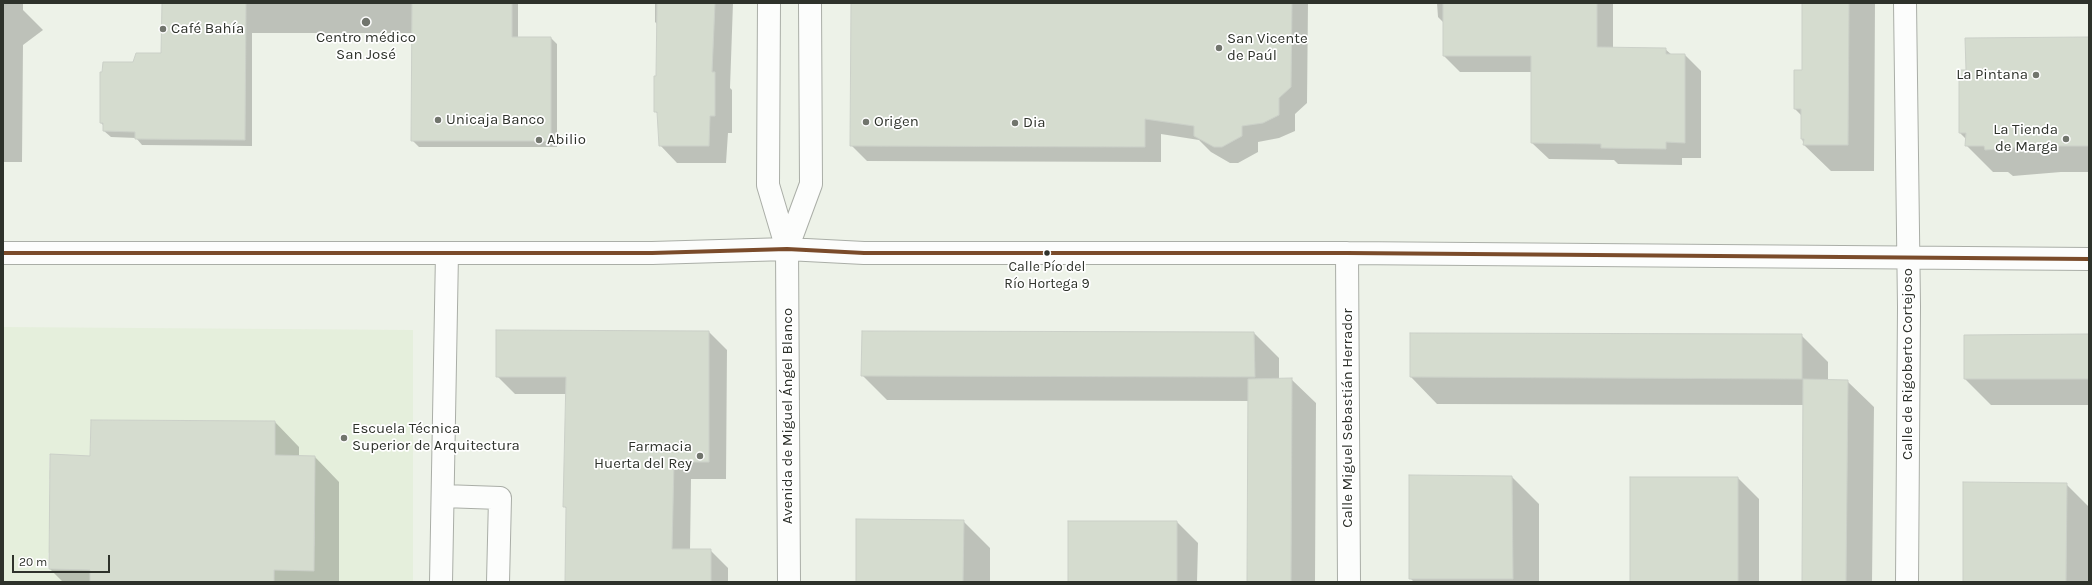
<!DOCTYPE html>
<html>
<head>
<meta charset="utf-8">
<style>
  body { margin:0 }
  #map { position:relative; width:2092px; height:585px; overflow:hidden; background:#edf2e8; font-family:Karla,sans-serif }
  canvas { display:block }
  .frame { position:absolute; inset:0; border:4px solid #2e322b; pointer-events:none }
  .scale { position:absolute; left:12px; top:555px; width:98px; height:18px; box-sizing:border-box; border:2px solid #2e322b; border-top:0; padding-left:5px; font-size:12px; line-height:14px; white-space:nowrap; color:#2e322b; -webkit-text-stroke:3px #fff; paint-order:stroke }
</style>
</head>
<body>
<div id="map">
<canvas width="2092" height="585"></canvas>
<div class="frame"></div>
<div class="scale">20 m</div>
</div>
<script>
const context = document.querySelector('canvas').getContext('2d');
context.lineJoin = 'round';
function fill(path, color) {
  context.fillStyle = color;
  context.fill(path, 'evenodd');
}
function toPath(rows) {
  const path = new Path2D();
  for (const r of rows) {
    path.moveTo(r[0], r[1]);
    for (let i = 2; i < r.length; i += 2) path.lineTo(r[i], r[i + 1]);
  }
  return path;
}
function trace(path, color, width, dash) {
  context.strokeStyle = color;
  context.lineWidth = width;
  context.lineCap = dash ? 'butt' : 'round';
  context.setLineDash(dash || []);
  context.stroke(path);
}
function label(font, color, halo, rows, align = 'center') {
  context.font = font + ' Karla,sans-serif';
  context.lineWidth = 3.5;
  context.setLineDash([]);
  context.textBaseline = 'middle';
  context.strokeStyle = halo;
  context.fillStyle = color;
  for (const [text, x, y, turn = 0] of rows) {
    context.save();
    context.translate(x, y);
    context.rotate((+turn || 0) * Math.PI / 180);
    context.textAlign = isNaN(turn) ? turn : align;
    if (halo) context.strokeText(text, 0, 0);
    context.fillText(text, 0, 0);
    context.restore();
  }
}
fill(toPath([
  [3,327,413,330,413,582,274,582,275,566,298,570,314,571,314,554,309,554,309,546,315,546,315,531,298,530,298,496,315,496,315,456,298,456,275,460,275,421,91,420,90,460,66,455,49,455,49,470,55,471,55,479,49,479,49,495,66,495,65,529,49,529,49,545,54,552,48,553,48,569,65,569,90,564,90,582,3,582]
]), '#e5efdc');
fill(toPath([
  [3,3,23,3,23,10,43,30,23,45,22,162,3,162],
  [163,3,518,3,518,38,551,38,557,44,557,147,419,147,412,140,413,33,252,33,252,146,142,145,136,138,111,137,104,131,104,126,101,123,134,63,162,54],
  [655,3,733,3,730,88,732,90,732,133,728,133,726,163,677,163,660,145,658,114,655,111,657,77,658,25,655,22],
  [852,3,1308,3,1307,103,1295,114,1295,131,1279,138,1258,142,1258,152,1238,163,1230,163,1211,152,1199,140,1161,134,1161,162,867,161,851,145],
  [1437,3,1613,3,1613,48,1665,49,1672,55,1685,55,1701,71,1701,158,1682,158,1682,165,1618,164,1614,160,1549,159,1532,143,1532,72,1460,72,1444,56,1444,23,1438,17],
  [1801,3,1875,3,1874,171,1831,171,1804,145,1802,139,1802,116,1795,109,1803,71,1803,5],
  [2089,38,2089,172,2061,172,2013,176,2008,172,1993,172,1966,145,1966,139,1960,133,1967,71],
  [709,332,727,350,726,479,691,479,690,550,710,550,728,568,728,582,566,582,567,509,564,506,567,394,515,394,497,376],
  [1254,333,1279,358,1279,379,1291,379,1316,403,1315,582,1248,582,1249,401,887,400,862,375],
  [1411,334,1801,335,1828,362,1828,381,1847,381,1874,407,1872,582,1803,582,1804,405,1437,404,1411,377],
  [2089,336,2089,405,1991,405,1965,379],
  [275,422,299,447,299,457,315,457,339,482,339,582,63,582,50,569,91,457],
  [1410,476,1512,477,1539,504,1539,582,1414,582,1410,578],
  [1738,478,1759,499,1759,582,1630,582],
  [2066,484,2089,507,2089,582,1964,582],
  [963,521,990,548,990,582,857,582],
  [1177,522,1198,543,1197,582,1069,582]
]), '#0003');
const building = toPath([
  [162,3,246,3,245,140,135,139,135,132,103,131,103,123,100,123,100,72,102,72,103,62,133,62,136,53,161,53,162,3],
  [412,3,512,3,512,37,551,37,551,141,411,141,412,3],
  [657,3,715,3,712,72,715,72,715,116,710,116,709,146,659,146,657,112,654,112,654,76,656,76,657,3],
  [851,3,1292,3,1291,87,1279,98,1279,115,1263,123,1242,126,1242,136,1222,147,1214,147,1194,136,1194,126,1145,119,1145,147,850,146,851,3],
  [1443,3,1597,3,1597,47,1666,48,1666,54,1685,54,1685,143,1666,142,1666,149,1601,148,1601,144,1531,143,1531,56,1443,56,1443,3],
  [1802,3,1849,3,1848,145,1803,145,1804,139,1801,139,1801,109,1794,109,1794,70,1802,70,1802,3],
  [2089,37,2089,146,2033,146,1985,150,1984,146,1965,146,1966,133,1959,133,1959,70,1966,70,1965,38,2089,37],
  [496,330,709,331,709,462,674,462,672,549,711,549,711,582,565,582,566,507,563,507,566,377,496,377,496,330],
  [862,331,1254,332,1255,377,861,376,862,331],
  [1410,333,1802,334,1802,379,1410,377,1410,333],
  [2089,334,2089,379,1964,379,1964,335,2089,334],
  [1292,378,1291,582,1247,582,1248,379,1292,378],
  [1803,379,1848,380,1846,582,1802,582,1803,379],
  [91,420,275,421,275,455,315,456,314,571,274,570,274,582,90,582,90,570,49,569,50,454,90,456,91,420],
  [1409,475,1512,476,1513,579,1409,579,1409,475],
  [1630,477,1738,477,1738,582,1630,582,1630,477],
  [1963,482,2067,483,2066,582,1963,582,1963,482],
  [856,519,964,520,963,582,856,582,856,519],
  [1068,521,1177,521,1177,582,1068,582,1068,521]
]);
fill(building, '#d5dccf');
trace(building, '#cbd0c8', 1);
const minor = toPath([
  [769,3,768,185,787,249,789,582],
  [1905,3,1909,307,1907,582],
  [787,249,811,184,810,3],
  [3,253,652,253,787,249,864,253,1347,253,2089,259],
  [1347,253,1349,582],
  [443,496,500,498,498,582],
  [441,582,447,253]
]);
trace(minor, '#aaaea7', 24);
trace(minor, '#fcfdfc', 22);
trace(toPath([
  [3,253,652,253,787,249,864,253,1347,253,2089,259]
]), '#7a4b2a', 4);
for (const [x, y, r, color] of [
  [366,22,5,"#71756d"],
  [163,29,4,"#71756d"],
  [1219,48,4,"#71756d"],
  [2036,75,4,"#71756d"],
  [438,120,4,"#71756d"],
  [866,122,4,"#71756d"],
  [1015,123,4,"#71756d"],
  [2066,139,4,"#71756d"],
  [539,140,4,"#71756d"],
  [1047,253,3.5,"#2e322b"],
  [344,438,4,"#71756d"],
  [700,456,4,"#71756d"]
]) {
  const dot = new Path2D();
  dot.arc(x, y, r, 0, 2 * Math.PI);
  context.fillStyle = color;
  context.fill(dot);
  trace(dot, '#fff', 1.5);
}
label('14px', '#2e322b', '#fff', [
  ["Calle Pío del",1047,267],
  ["Río Hortega 9",1047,284]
]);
label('15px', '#2e322b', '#fff', [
  ["Café Bahía",171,29],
  ["Centro médico",366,38,"center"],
  ["San José",366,55,"center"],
  ["San Vicente",1227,39],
  ["de Paúl",1227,56],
  ["La Pintana",2028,75,"right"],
  ["Unicaja Banco",446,120],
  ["Origen",874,122],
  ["Dia",1023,123],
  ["La Tienda",2058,130,"right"],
  ["de Marga",2058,147,"right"],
  ["Abilio",547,140],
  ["Escuela Técnica",352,429],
  ["Superior de Arquitectura",352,446],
  ["Farmacia",692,447,"right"],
  ["Huerta del Rey",692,464,"right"]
], 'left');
label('15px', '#2e322b', '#fff', [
  ["Calle de Rigoberto Cortejoso",1908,364,-90],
  ["Avenida de Miguel Ángel Blanco",788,416,-90],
  ["Calle Miguel Sebastián Herrador",1348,418,-90]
]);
</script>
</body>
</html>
